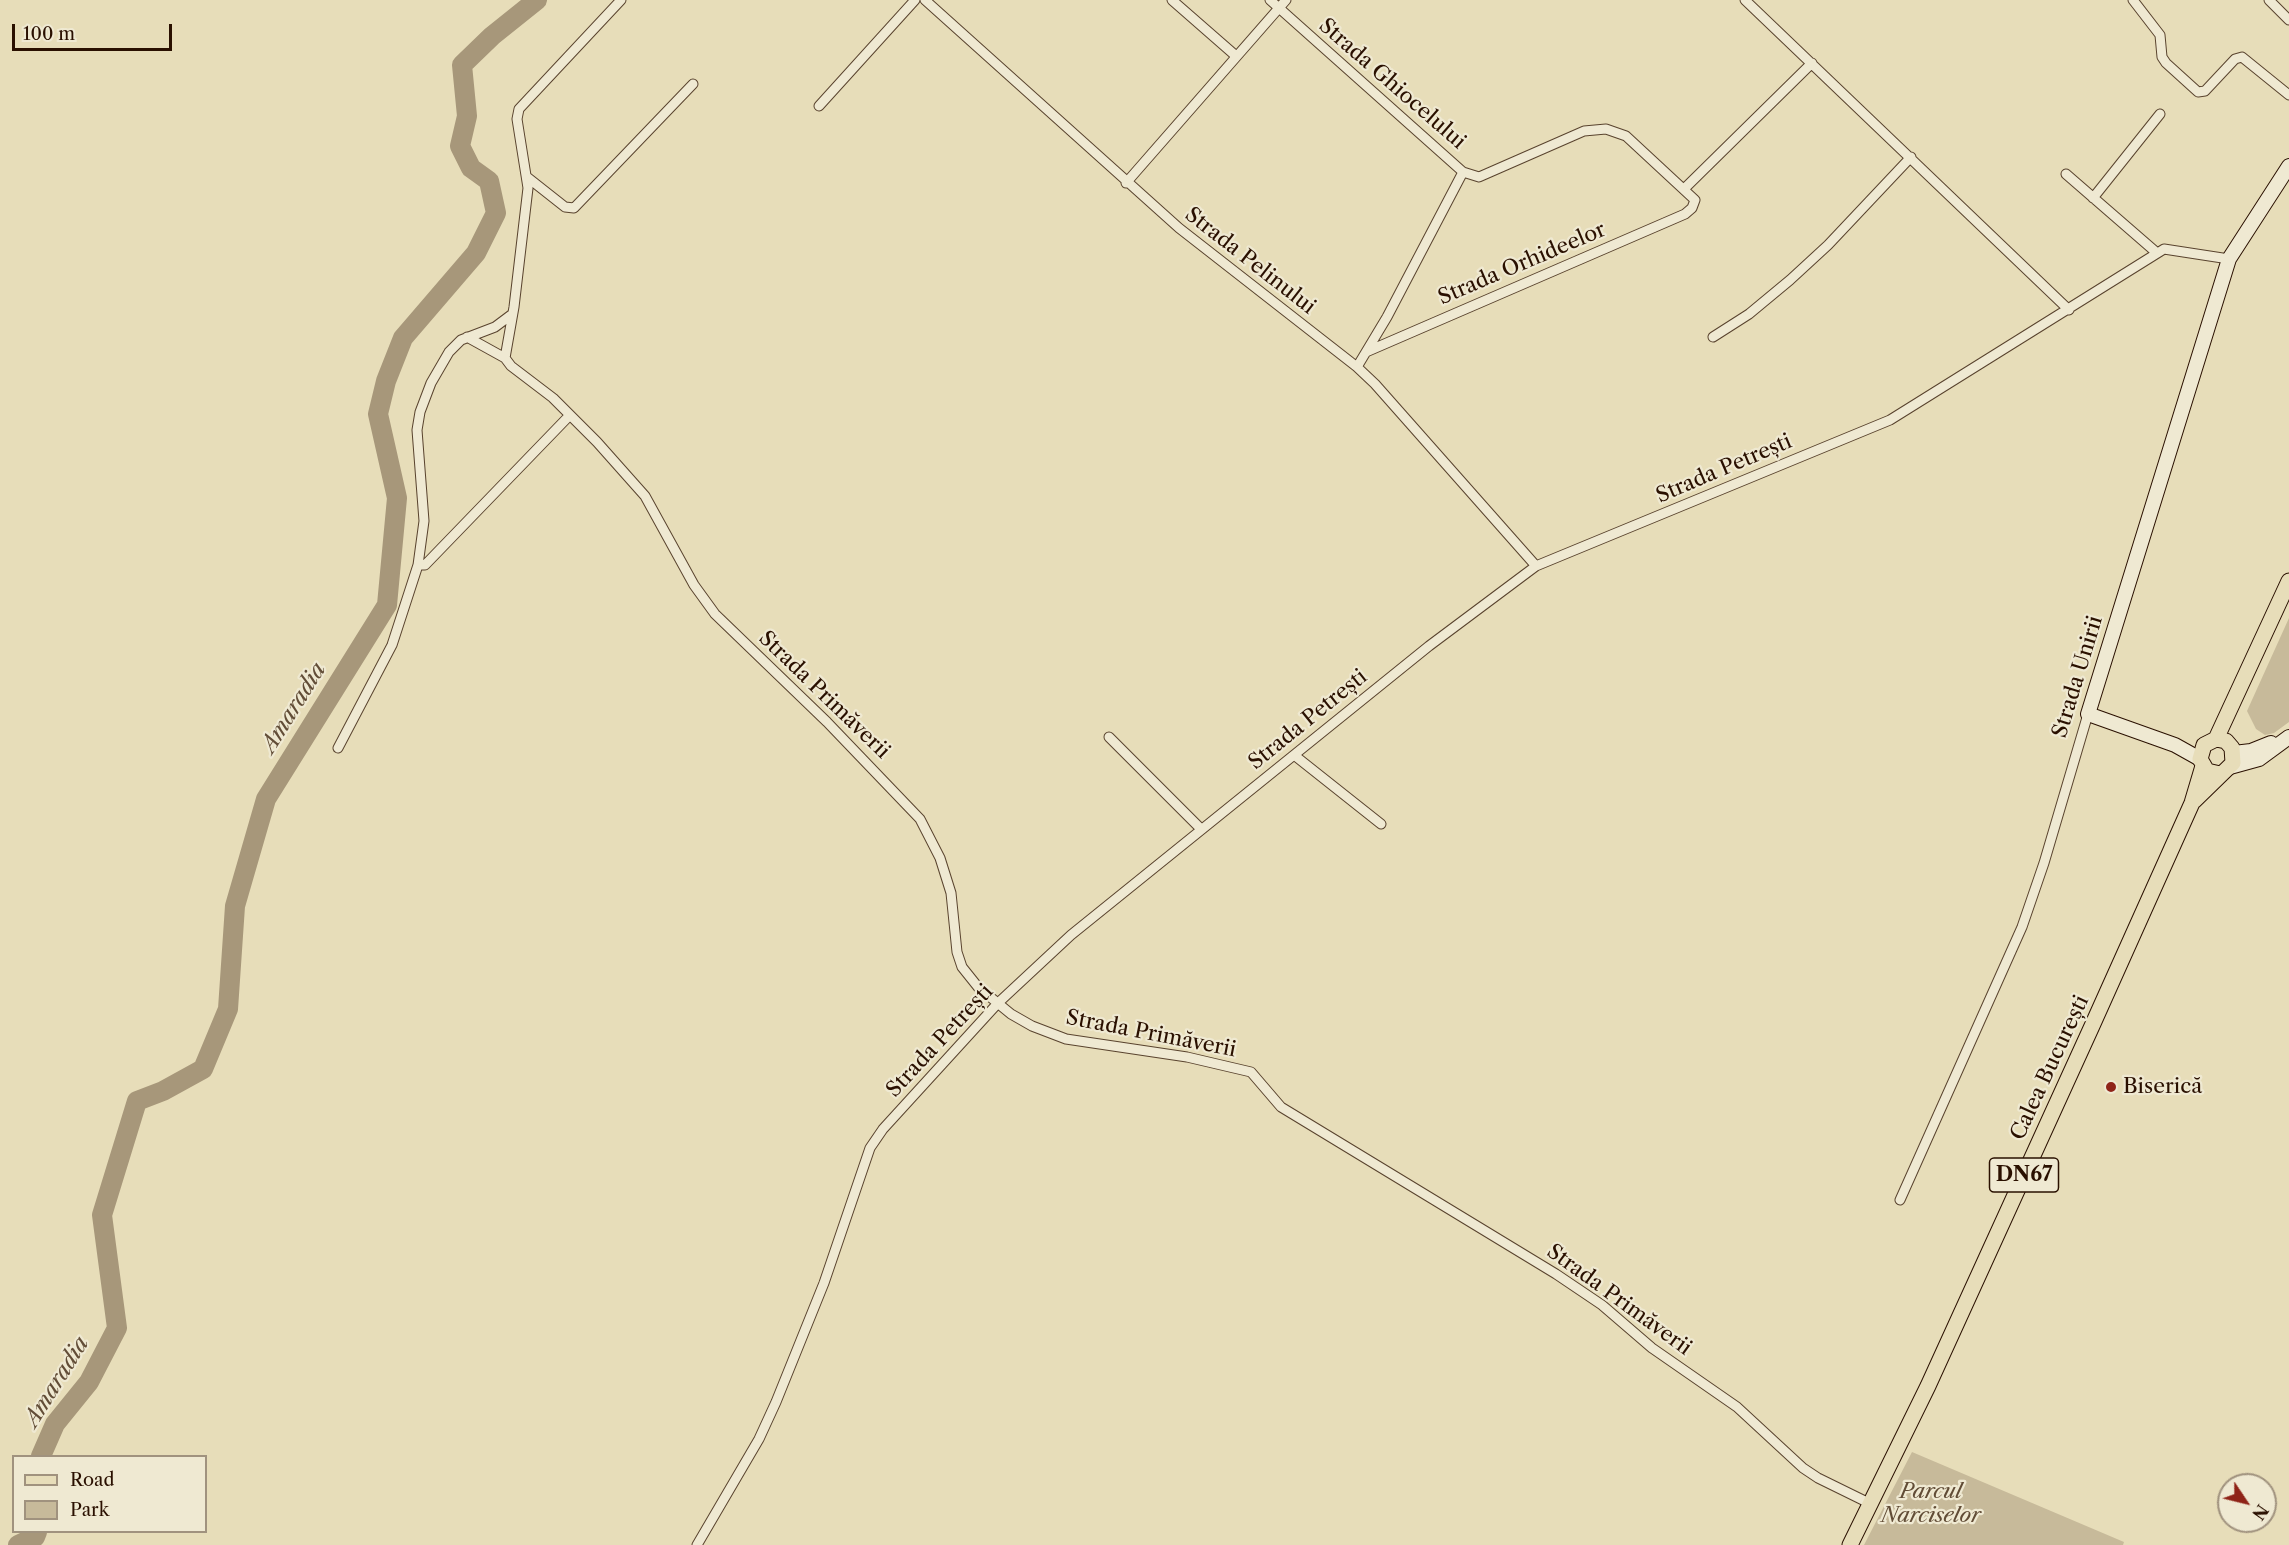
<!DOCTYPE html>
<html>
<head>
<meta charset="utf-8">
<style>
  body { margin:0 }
  #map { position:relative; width:2289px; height:1545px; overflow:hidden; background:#e7ddb9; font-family:"Libre Caslon Text",serif }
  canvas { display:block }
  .legend { position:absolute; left:12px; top:1455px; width:195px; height:78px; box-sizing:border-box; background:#efe9d2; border:2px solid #a0927e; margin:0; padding:8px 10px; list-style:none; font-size:18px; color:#2a1000 }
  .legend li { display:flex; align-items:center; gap:12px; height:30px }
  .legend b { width:30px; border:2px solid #a0927e }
  .north { position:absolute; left:2217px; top:1473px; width:60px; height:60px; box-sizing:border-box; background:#efe9d2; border:2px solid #a0927e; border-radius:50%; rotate:125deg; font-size:16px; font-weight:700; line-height:24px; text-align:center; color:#2a1000 }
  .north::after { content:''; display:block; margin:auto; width:21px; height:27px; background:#8f2418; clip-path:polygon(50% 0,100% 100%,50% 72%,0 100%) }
  .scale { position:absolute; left:12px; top:24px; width:160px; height:27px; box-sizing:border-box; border:3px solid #2a1000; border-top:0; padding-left:8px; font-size:18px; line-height:21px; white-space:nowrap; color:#2a1000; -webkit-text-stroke:4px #efe9d2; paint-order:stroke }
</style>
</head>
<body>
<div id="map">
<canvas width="2289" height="1545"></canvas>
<ul class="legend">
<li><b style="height:8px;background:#e7ddb9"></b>Road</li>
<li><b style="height:16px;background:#c7ba9a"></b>Park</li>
</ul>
<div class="north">N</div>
<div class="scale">100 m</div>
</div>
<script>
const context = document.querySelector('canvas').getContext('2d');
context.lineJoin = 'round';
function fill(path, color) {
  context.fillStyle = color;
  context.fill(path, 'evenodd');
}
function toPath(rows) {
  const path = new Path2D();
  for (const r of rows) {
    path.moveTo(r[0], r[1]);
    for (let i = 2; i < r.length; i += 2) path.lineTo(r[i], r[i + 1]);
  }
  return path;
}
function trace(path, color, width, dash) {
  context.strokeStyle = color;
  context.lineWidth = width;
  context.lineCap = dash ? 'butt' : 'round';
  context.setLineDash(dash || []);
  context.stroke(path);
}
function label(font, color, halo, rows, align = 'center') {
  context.font = font + ' "Libre Caslon Text",serif';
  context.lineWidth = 4.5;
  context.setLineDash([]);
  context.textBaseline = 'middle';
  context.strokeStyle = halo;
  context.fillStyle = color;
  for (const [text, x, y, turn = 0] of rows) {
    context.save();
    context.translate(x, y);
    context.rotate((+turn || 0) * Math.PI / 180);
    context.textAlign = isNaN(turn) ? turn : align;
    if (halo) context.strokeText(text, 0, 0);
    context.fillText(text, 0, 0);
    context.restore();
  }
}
fill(toPath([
  [2289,618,2289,722,2274,733,2265,735,2256,729,2247,711],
  [1912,1452,2124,1542,2123,1545,1864,1545]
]), '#c7ba9a');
trace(toPath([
  [41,1456,55,1424,89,1382,117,1328,102,1215,137,1101,163,1091,203,1069,228,1009,235,906,266,799,387,605,397,498,378,414,386,381,403,338,476,253,496,213,489,181,471,168,460,146,467,116,462,65,492,36,537,0],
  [18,1545,35,1537,37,1532]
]), '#a7977a', 20);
const minor = toPath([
  [621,0,519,109,517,119,528,188,514,307,505,358,511,366,553,398,597,442,645,496,694,585,715,614,827,722,920,819,940,858,951,893,957,952,962,967,978,987,1011,1014,1032,1026,1066,1039,1187,1057,1251,1072,1281,1107,1556,1274,1602,1305,1652,1348,1737,1407,1803,1468,1818,1478,1871,1504],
  [925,0,1179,228,1357,367,1375,384,1536,566],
  [1172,0,1236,56],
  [1270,0,1463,172,1387,317,1357,367],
  [1745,0,2069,310],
  [2133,0,2160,35,2162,57,2166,63,2198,92,2205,91,2235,59,2242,57,2289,95],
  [2269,0,2289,20],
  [819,106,915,0],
  [2066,174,2157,253],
  [527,177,565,207,574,208,693,84],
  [1126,183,1286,0],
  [1685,188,1812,63],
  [2093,198,2160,114],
  [467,337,505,358],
  [1713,337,1749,314,1790,280,1828,245,1911,157],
  [1366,352,1685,214,1692,208,1695,200,1626,136,1606,129,1584,131,1479,177,1463,172],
  [418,565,425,565,570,415],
  [1109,737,1201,829],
  [338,748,392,645,418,565,424,521,417,430,420,412,431,383,449,352,461,340,495,327,511,315],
  [1294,755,1381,824],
  [1900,1200,2022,927,2044,863,2088,714],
  [697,1545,759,1439,776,1402,824,1283,870,1148,883,1129,998,1003,1071,935,1429,646,1536,566,1890,420,2164,249,2229,259]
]);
const secondary = toPath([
  [2234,753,2251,751,2271,743],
  [2200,759,2175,745,2088,714,2229,259,2289,166],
  [2230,767,2259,759,2289,737]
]);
const primary = toPath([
  [2216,739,2289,581],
  [2194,801,2233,763,2232,748,2226,741,2216,739,2204,745,2200,759,2207,771,2220,774],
  [1850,1545,1928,1386,2092,1026,2192,803,2203,766]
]);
trace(minor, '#59432e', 11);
trace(secondary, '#2a1000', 16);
trace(primary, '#2a1000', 17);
trace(minor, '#efe9d2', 9);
trace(secondary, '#efe9d2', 14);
trace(primary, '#e7ddb9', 15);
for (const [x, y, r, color] of [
  [2111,1087,6,"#8f2418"]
]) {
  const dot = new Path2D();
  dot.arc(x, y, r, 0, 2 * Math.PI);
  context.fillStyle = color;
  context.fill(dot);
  trace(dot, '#efe9d2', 2);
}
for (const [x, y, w] of [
  [2024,1175,69]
]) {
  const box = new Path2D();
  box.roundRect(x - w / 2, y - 17, w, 34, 4.5);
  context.fillStyle = '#efe9d2';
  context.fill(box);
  trace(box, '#2a1000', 1.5);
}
label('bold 20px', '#2a1000', null, [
  ["DN67",2024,1175]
]);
label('21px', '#2a1000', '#efe9d2', [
  ["Strada Ghiocelului",1392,84,41],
  ["Strada Pelinului",1250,261,38],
  ["Strada Orhideelor",1522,264,-23],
  ["Strada Petrești",1724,469,-23],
  ["Strada Unirii",2078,677,-73],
  ["Strada Primăverii",824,695,44],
  ["Strada Petrești",1308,720,-39],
  ["Strada Primăverii",1151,1034,11],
  ["Strada Petrești",940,1041,-47],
  ["Calea București",2050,1068,-65],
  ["Strada Primăverii",1619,1300,36]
]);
label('21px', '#2a1000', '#efe9d2', [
  ["Biserică",2123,1087]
], 'left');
label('italic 21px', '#614c36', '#efe9d2', [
  ["Parcul",1931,1492],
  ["Narciselor",1931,1516]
]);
label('italic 22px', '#624d37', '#efe9d2', [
  ["Amaradia",294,708,-58],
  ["Amaradia",57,1382,-58]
]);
</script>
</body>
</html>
